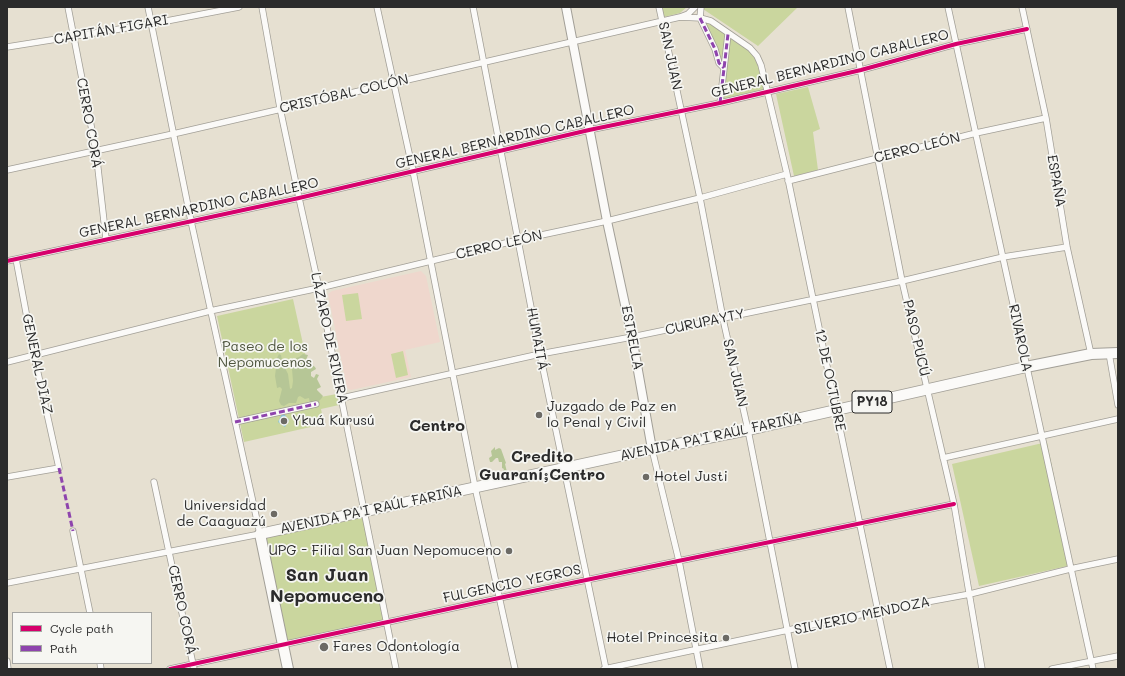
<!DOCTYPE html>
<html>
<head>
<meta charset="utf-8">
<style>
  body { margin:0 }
  #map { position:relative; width:1125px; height:676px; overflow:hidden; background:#e6e0d1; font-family:Mali,sans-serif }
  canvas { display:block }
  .frame { position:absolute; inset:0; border:8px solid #2b2b2b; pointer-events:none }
  .legend { position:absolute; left:12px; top:612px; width:140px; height:52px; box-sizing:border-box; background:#f6f6f2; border:1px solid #a5a5a2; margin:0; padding:5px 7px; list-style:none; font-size:12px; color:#2b2b2b }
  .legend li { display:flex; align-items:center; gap:8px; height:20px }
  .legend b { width:20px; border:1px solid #a5a5a2 }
</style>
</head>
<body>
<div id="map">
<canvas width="1125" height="676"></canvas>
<div class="frame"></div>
<ul class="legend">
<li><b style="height:5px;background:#d6006c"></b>Cycle path</li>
<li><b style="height:5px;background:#8e44ad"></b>Path</li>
</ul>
</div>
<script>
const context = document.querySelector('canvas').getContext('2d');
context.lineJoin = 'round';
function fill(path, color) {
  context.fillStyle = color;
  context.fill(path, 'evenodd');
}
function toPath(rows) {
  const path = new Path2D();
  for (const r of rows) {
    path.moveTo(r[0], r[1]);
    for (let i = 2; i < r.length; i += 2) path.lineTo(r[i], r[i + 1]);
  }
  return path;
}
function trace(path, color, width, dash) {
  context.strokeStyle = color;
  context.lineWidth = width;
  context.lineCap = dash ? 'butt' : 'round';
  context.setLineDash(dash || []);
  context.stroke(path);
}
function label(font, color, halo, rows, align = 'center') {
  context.font = font + ' Mali,sans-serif';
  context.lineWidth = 3.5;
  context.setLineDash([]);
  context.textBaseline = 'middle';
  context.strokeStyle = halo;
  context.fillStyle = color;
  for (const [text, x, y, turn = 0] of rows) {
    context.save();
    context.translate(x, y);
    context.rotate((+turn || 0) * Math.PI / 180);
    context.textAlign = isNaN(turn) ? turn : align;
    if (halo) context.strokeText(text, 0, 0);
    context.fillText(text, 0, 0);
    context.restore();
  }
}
fill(toPath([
  [421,271,426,276,440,342,405,350,411,377,351,390,347,388,328,294,332,291]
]), '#efd7cd');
fill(toPath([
  [659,7,687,7,680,13,664,17,663,17],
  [700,7,798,7,758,46],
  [700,18,711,21,757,56,767,91,720,103,724,69],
  [808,87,820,129,813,132,818,170,794,176,776,94],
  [358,293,362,319,346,321,342,295],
  [293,299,315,398,337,394,339,405,321,409,324,424,244,442,217,316],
  [403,351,408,375,396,378,391,354],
  [1047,442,1072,565,979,586,952,464],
  [365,513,385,622,283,643,261,535]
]), '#cad69e');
fill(toPath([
  [279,354,281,355,282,360,286,363,287,362,287,364,285,368,288,374,290,389,292,388,293,381,292,369,296,358,299,357,303,354,308,355,306,360,308,361,308,363,311,364,315,367,316,369,311,372,311,376,314,378,316,374,319,375,317,379,321,387,317,389,317,390,323,396,321,399,319,401,320,403,310,403,309,398,305,399,300,396,298,397,296,403,289,403,284,406,281,405,279,401,282,389,280,387,277,388,275,376,276,368,278,363,276,360],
  [495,447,495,450,499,448,501,449,506,463,505,464,507,472,506,473,503,471,504,469,502,468,502,462,499,462,498,458,496,458,492,462,490,462,489,458,492,456,491,451]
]), '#b6c696');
fill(toPath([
  [282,414,284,414,289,420,285,427,278,422]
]), '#89c3d9');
const street = toPath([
  [68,7,96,151,106,239],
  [262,7,280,108,299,198,319,288,396,669],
  [377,7,413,171,475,487,515,669],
  [473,7,540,354,606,669],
  [659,7,700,198,723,319,748,430,795,669],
  [701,7,700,18,715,49,719,63,724,68],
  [848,7,902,281,954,504,982,669],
  [948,7,1093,669],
  [1022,7,1046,118,1067,247,1091,354],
  [680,17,700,18,711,21,750,48,757,56,761,65,787,174,890,669],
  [7,47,151,24,239,7],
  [720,103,728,34],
  [7,170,173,134,680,17,688,14,695,7],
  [788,181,976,133,1046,118],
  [7,261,299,198,589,130,720,103,861,70,956,44,1027,29],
  [1109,353,1118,405],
  [7,362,210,311,319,288,518,240,607,221,700,198,787,174],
  [342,398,540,354,632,337,902,281,1003,257,1067,247],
  [235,422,316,404],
  [652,449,679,561,700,669],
  [943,458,1118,419],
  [7,477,59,468,34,355,16,259],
  [154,482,194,669],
  [73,531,90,613],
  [7,583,260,534,191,221,148,7],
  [7,661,8,669],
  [100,663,101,669],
  [170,669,499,598,954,504],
  [604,669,878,611,970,594,1070,569,1118,559],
  [1052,669,1118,656]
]);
const secondary = toPath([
  [566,7,607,221,632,337,652,449]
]);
const highway = toPath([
  [288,669,260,534,652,449,748,430,1026,367,1091,354,1118,353]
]);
trace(street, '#a29f97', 7);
trace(secondary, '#a29f97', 10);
trace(highway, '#a29f97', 12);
trace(street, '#fbfaf8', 5.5);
trace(secondary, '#fbfaf8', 8);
trace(highway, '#fbfaf8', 10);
trace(toPath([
  [700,18,715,49,719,63,724,68],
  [720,103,728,34],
  [235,422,316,404],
  [59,468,73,531]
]), '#8e44ad', 3, [6, 3]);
trace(toPath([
  [7,261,299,198,589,130,720,103,861,70,956,44,1027,29],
  [170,669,499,598,954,504]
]), '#d6006c', 4);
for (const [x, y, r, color] of [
  [539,415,4,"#6c6a65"],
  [284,421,4,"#6c6a65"],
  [646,477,4,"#6c6a65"],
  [274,514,4,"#6c6a65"],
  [509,551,4,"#6c6a65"],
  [726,638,4,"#6c6a65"],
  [324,647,5,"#6c6a65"]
]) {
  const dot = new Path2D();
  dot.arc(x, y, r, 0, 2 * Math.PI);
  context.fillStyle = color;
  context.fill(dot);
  trace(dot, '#f6f6f2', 1.5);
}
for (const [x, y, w] of [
  [872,402,40]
]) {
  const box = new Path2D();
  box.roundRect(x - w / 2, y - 11, w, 22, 3);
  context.fillStyle = '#f6f6f2';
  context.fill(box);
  trace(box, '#2b2b2b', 1);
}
label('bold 13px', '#2b2b2b', null, [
  ["PY18",872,402]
]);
label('14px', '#2b2b2b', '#f6f6f2', [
  ["CAPITÁN FIGARI",111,30,-10],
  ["SAN JUAN",670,56,78],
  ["GENERAL BERNARDINO CABALLERO",830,64,-14],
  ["CRISTÓBAL COLÓN",344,94,-13],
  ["CERRO CORÁ",89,123,80],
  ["GENERAL BERNARDINO CABALLERO",515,137,-13],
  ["CERRO LEÓN",917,148,-14],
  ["ESPAÑA",1056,181,80],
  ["GENERAL BERNARDINO CABALLERO",199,208,-12],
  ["CERRO LEÓN",499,245,-13],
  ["CURUPAYTY",705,322,-12],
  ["LÁZARO DE RIVERA",329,338,78],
  ["ESTRELLA",632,338,79],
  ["PASO PUCÚ",916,338,77],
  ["RIVAROLA",1020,338,78],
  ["HUMAITÁ",537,339,79],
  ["GENERAL DIAZ",37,364,78],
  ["SAN JUAN",735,373,77],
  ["12 DE OCTUBRE",830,380,78],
  ["AVENIDA PA'I RAÚL FARIÑA",711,437,-12],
  ["AVENIDA PA'I RAÚL FARIÑA",371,510,-12],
  ["FULGENCIO YEGROS",512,584,-12],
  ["CERRO CORÁ",182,610,78],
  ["SILVERIO MENDOZA",862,616,-12]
]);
label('14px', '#4d543d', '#f6f6f2', [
  ["Paseo de los",265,347],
  ["Nepomucenos",265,363]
]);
label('14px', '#2b2b2b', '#f6f6f2', [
  ["Juzgado de Paz en",547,407],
  ["lo Penal y Civil",547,423],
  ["Ykuá Kurusú",292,421],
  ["Hotel Justi",654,477],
  ["Universidad",266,506,"right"],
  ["de Caaguazú",266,522,"right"],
  ["UPG - Filial San Juan Nepomuceno",501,551,"right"],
  ["Hotel Princesita",718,638,"right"],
  ["Fares Odontología",333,647]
], 'left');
label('bold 16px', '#2b2b2b', '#f6f6f2', [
  ["Centro",437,426],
  ["Credito",542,457],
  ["Guaraní;Centro",542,475]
]);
label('bold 18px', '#2b2b2b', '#f6f6f2', [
  ["San Juan",327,575],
  ["Nepomuceno",327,596]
]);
</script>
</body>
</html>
